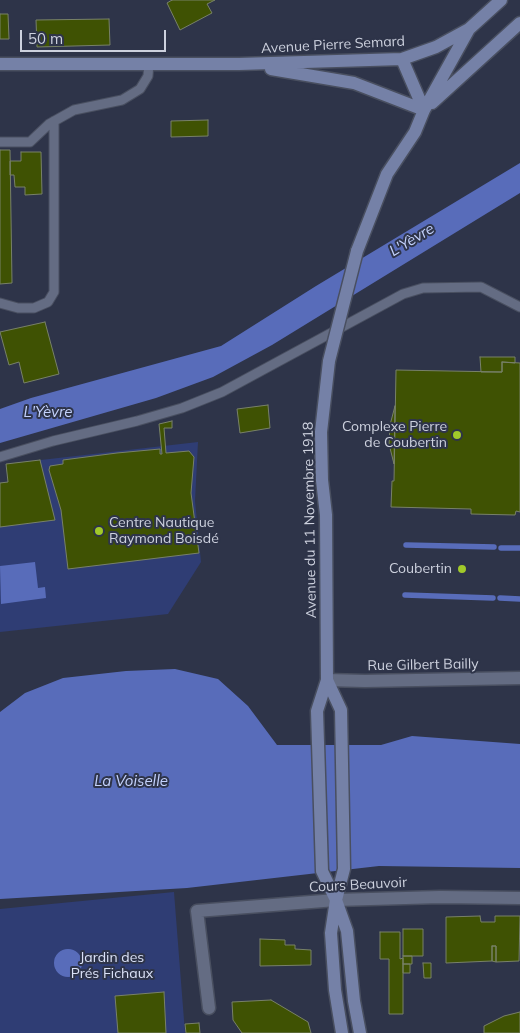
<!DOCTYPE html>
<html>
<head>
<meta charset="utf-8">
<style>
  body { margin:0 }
  #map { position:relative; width:520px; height:1033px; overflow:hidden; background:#2e3449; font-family:Mulish,sans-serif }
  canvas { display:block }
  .scale { position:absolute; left:20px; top:30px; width:146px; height:22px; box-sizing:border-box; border:2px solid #cdd1de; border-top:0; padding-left:6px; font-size:15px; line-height:18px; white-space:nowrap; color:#cdd1de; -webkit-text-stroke:4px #2e3449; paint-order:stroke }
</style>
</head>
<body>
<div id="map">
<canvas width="520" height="1033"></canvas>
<div class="scale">50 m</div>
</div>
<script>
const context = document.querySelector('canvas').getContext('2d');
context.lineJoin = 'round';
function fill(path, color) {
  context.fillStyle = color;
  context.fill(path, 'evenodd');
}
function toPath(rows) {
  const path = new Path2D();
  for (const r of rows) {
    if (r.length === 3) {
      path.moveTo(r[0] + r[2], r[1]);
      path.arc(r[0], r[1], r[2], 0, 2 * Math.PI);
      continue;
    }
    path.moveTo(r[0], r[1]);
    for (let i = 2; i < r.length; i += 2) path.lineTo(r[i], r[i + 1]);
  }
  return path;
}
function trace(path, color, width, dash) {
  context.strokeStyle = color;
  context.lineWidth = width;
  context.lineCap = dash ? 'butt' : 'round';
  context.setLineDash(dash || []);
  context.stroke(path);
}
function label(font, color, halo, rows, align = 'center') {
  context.font = font + ' Mulish,sans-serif';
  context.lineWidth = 4;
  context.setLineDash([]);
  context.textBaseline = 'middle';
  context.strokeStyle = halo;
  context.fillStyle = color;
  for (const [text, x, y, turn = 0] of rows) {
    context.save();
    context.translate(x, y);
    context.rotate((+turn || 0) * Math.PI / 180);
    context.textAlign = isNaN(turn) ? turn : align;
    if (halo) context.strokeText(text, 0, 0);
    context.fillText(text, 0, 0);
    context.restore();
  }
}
fill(toPath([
  [198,442,195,501,201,562,168,614,0,632,0,483,8,482,6,464],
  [174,892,185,1033,0,1033,0,909]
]), '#2f3d74');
fill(toPath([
  [520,163,520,193,272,345,213,377,156,398,0,443,0,409,31,398,221,346,316,286],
  [35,562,38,588,45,587,46,598,1,604,0,566],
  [175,669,218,679,248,706,277,745,381,745,412,736,520,744,520,868,379,866,187,888,0,899,0,712,25,693,63,678,126,671],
  [68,963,14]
]), '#586cba');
trace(toPath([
  [406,545,494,547],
  [501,548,520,548],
  [405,595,493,598],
  [500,598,520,599]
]), '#586cba', 5.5);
const building = toPath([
  [172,0,171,0,215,0,207,4,212,13,180,30,167,3,172,0],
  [0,14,8,14,9,39,0,39,0,14],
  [109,19,110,45,37,47,36,20,109,19],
  [208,120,208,136,171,137,171,121,208,120],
  [0,150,10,150,12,283,0,284,0,150],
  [21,152,41,152,42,194,25,195,25,187,15,187,14,175,10,175,10,161,21,161,21,152],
  [45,322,59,374,24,383,19,362,9,365,0,332,45,322],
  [480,357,515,357,515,363,502,362,502,372,481,372,480,357],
  [502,362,520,363,520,512,516,511,515,515,471,514,471,509,391,507,392,481,394,481,396,370,502,372,502,362],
  [268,405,270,428,240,433,237,409,268,405],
  [395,406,394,464,389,444,390,425,395,406],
  [172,421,172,428,164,428,166,453,189,451,194,457,191,493,199,553,68,569,61,510,49,470,50,466,63,464,63,460,117,453,160,449,160,454,162,454,159,424,172,421],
  [40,460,55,520,0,527,0,483,8,482,6,464,40,460],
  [480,916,481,922,495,922,495,916,520,916,519,961,496,962,496,946,492,946,492,961,446,963,446,917,480,916],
  [403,929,423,929,423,956,403,956,403,929],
  [380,932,400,932,400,959,403,958,403,1014,389,1014,389,959,380,959,380,932],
  [260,939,285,940,285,945,295,945,295,949,311,950,311,965,260,966,260,939],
  [492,946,496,946,496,962,492,961,492,946],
  [403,956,412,956,412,964,403,964,403,956],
  [423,963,431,963,431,978,424,978,423,963],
  [403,964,410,964,410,973,403,973,403,964],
  [164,992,166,1033,118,1033,115,996,164,992],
  [271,1000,308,1022,311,1033,242,1033,233,1020,232,1002,271,1000],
  [520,1012,520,1033,484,1033,484,1026,504,1016,520,1012],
  [199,1023,200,1033,186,1033,185,1024,199,1023]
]);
fill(building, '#3f5203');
trace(building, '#788169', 1);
const lane = toPath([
  [0,142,30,142,49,124,74,110,122,100,140,89,148,76,149,63],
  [0,303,18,308,34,308,48,302,54,292,54,121],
  [0,457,53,441,137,421,182,408,222,392,403,294,423,288,481,287,520,307]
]);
const street = toPath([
  [327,680,365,681,520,678],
  [209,1008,197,911,336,900,440,897,520,898]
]);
const secondary = toPath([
  [402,59,424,110],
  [0,64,239,64,402,59,436,47,469,29,501,0],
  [271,69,354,83,424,110],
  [432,103,520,23],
  [357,251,387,174,415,132,424,110,469,29],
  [329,361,321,432,322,480,326,515,327,680,317,711,322,871,336,900,331,933,335,990,342,1033],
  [327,680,341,710,344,869,336,900,347,931,354,1001,360,1033]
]);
trace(lane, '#494f60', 11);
trace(street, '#494f60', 15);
trace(secondary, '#494f60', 15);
trace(lane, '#646c83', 9);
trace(street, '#646c83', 12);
trace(secondary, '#7581a7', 12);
const secondaryBridge = toPath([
  [329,361,357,251]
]);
trace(secondaryBridge, '#494f60', 15, []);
trace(secondaryBridge, '#7581a7', 12);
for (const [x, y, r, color] of [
  [457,435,5,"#a1c92a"],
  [99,531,5,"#a1c92a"],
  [462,569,5,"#a1c92a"]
]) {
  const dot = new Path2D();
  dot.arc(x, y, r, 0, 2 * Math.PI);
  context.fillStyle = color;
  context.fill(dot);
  trace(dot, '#2e3449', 2);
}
label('14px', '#cdd1de', '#2e3449', [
  ["Avenue Pierre Semard",333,45,-3],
  ["Avenue du 11 Novembre 1918",310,520,-91],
  ["Rue Gilbert Bailly",423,665,-1],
  ["Cours Beauvoir",358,885,-3]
]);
label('14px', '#cdd1de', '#2e3449', [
  ["Complexe Pierre",447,427],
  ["de Coubertin",447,443],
  ["Centre Nautique",109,523,"left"],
  ["Raymond Boisdé",109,539,"left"],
  ["Coubertin",452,569]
], 'right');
label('14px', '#dbe2f8', '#2e3449', [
  ["Jardin des",112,958],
  ["Prés Fichaux",112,974]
]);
label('italic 15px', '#c4d2fd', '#2e3449', [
  ["L'Yèvre",412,240,-31],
  ["L'Yèvre",48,412],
  ["La Voiselle",131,781]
]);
</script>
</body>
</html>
